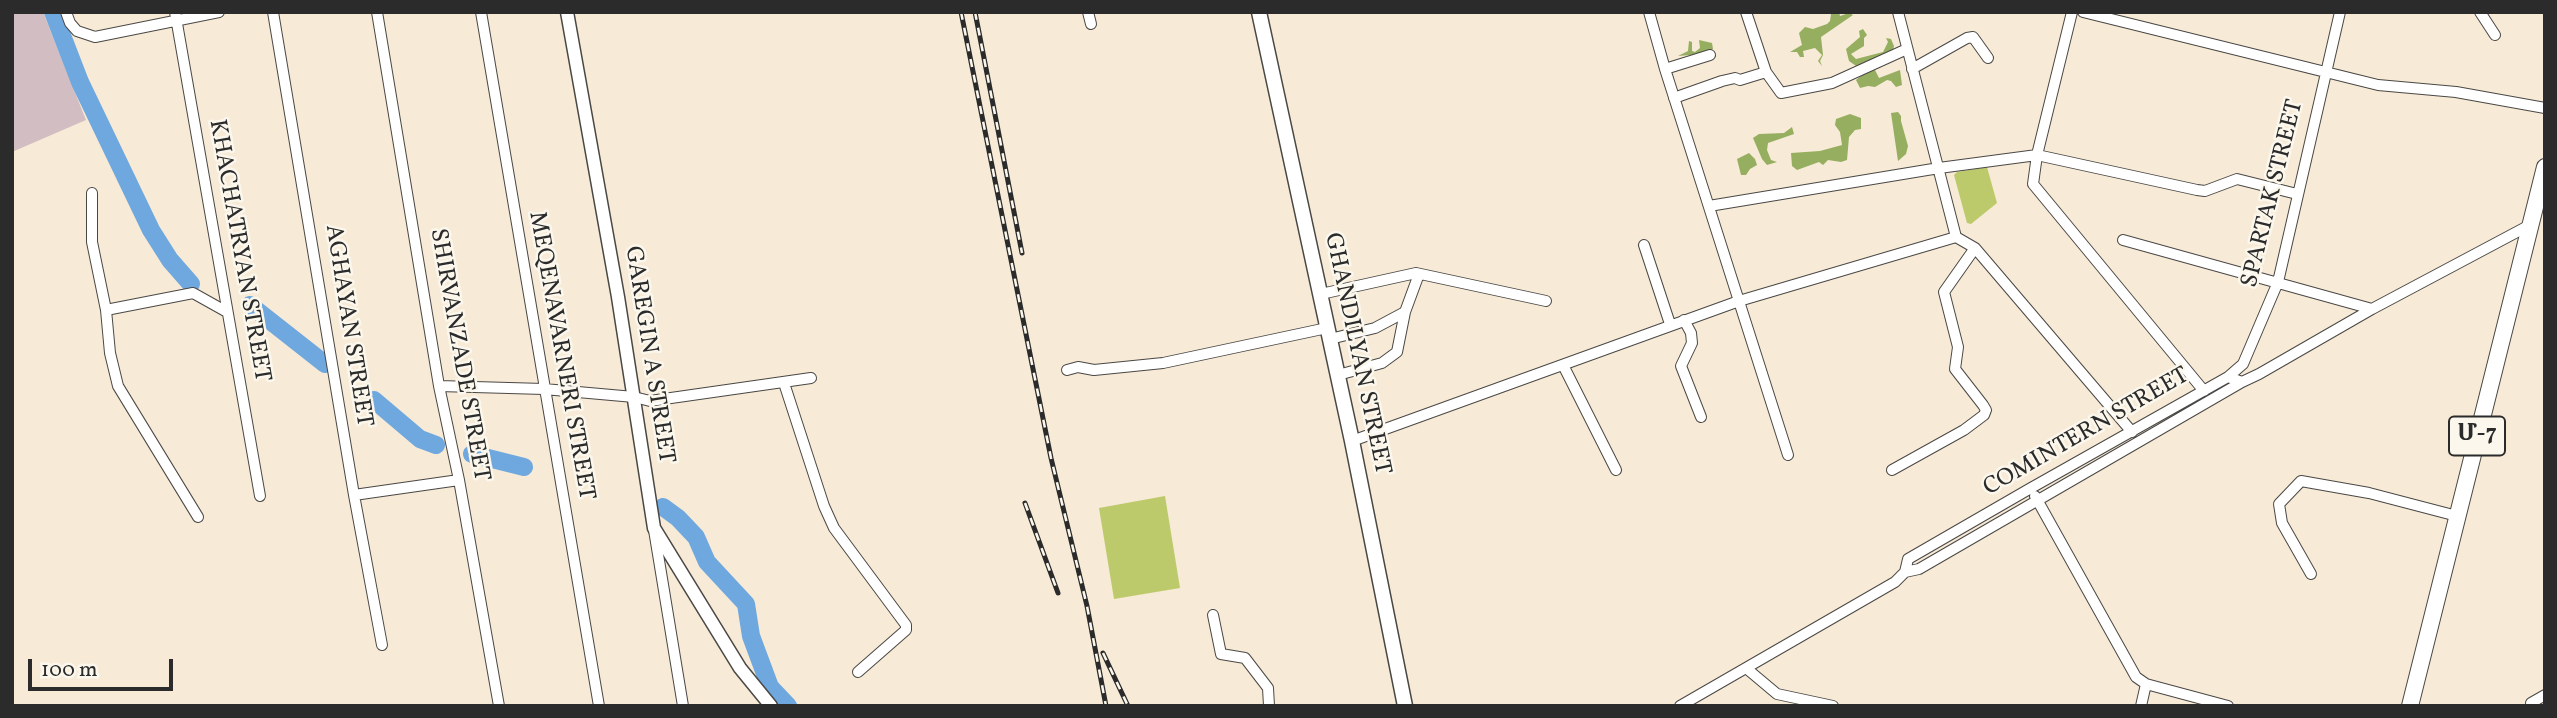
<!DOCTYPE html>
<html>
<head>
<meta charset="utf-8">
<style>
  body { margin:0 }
  #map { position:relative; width:2557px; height:718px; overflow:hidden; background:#f7ead6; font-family:Vollkorn,serif }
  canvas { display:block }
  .frame { position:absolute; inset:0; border:14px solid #2b2b2b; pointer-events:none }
  .scale { position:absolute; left:28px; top:659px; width:145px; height:32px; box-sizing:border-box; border:4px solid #2b2b2b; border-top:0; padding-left:9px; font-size:21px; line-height:24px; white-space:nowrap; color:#2b2b2b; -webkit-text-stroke:5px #fbf7ec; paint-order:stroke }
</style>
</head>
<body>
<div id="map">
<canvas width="2557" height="718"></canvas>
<div class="frame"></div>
<div class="scale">100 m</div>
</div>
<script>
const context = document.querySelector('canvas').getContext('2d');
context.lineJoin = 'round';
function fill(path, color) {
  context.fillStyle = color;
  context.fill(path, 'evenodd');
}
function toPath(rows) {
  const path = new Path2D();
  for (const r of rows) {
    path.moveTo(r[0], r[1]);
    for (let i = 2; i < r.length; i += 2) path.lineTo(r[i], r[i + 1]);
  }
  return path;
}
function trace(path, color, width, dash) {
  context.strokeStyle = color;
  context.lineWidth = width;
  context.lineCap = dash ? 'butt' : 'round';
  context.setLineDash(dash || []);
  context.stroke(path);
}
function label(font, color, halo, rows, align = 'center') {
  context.font = font + ' Vollkorn,"Noto Serif Armenian",serif';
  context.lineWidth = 5;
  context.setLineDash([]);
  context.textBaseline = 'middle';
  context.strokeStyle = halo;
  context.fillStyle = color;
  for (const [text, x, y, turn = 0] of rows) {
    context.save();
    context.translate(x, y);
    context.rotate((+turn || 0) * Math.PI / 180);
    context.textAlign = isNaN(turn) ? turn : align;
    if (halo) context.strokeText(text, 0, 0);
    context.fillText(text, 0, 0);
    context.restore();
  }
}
fill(toPath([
  [12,12,43,12,86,120,12,152]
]), '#d2bec2');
fill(toPath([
  [1987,167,1997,203,1971,224,1967,223,1954,175,1957,172],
  [1165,496,1180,588,1114,599,1099,508]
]), '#bdca6b');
fill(toPath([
  [1834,12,1839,12,1840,16,1849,13,1853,15,1821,37,1823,55,1820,61,1822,66,1818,61,1822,55,1815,48,1803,51,1804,57,1800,57,1797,52,1790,52,1802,45,1799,33,1805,27,1813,29,1827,24,1830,21,1831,14],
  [1863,29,1867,35,1864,38,1864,46,1851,54,1856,59,1883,52,1888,42,1886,38,1891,39,1894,46,1893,51,1859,68,1849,61,1846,49,1860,37,1859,31],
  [1699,40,1712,43,1713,49,1703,54,1678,56,1688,51,1689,41,1692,42,1692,51,1695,52,1700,48],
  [1875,70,1879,78,1900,70,1902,85,1896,87,1891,81,1887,80,1875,87,1868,86,1860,88,1856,80,1867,71],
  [1898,112,1901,116,1901,121,1908,146,1906,154,1898,161,1891,113],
  [1850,114,1861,118,1861,129,1855,130,1849,137,1847,160,1841,162,1828,160,1823,165,1819,162,1797,170,1792,166,1791,153,1820,151,1842,145,1840,132,1835,125,1836,119],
  [1792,127,1794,134,1768,143,1767,150,1771,160,1777,162,1767,165,1762,159,1753,138,1759,134,1784,133],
  [1749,153,1755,159,1757,165,1750,169,1746,175,1741,175,1737,159]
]), '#96ae5f');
trace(toPath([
  [53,12,80,82,151,230,170,260,191,284],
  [250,305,325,364],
  [374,400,420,439,436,445],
  [472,454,524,467],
  [663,507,678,518,696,537,707,562,746,604,751,636,770,687,788,706]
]), '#6fa8de', 18);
const minor = toPath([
  [66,12,70,23,77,31,95,37,219,12],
  [175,12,260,496],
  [273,12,354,495,382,645],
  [377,12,439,386,459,480,499,706],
  [481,12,599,706],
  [1088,12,1091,24],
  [1649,12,1665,69,1788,455],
  [1746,12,1766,72,1781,93,1832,83,1907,49],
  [1898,12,1956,237,1975,248,2132,432],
  [2072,12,2037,155,2033,184,2204,391],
  [2083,12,2378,85,2456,92,2545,108],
  [2480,12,2495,35],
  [1665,69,1710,55],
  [1912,69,1967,38,1973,37,1988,58],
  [1674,98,1722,81,1735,78,1740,80,1766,72],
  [92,193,92,242,106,310,110,353,118,386,198,517],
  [1709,206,1939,168,2037,155,2197,190,2205,191,2237,179,2297,194],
  [2123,240,2372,309],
  [1644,245,1670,324],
  [1321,294,1416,273,1546,301],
  [106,310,193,293,227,312],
  [1684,320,1691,333,1692,343,1681,366,1701,417],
  [1330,339,1375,328,1405,312,1419,274],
  [1563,365,1616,470],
  [1067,370,1078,367,1094,370,1163,363,1327,328],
  [1338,375,1382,363,1397,352,1405,312],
  [2228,377,2243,364,2278,282,2340,12],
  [784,383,824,506,834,528,906,625,906,630,858,672],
  [439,386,544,389,634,397,650,401,811,378],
  [1352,441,1739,301,1956,237],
  [1892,470,1964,430,1984,415,1986,410,1983,405,1955,369,1958,347,1944,292,1975,248],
  [354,495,459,480],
  [2035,496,2136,677,2146,684,2228,706],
  [654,530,683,706],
  [1905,572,1919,569,2242,382],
  [2311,574,2282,523,2279,504,2301,481,2369,493,2457,516],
  [1213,615,1221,654,1245,658,1268,688,1269,706],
  [1746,668,1777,694,1833,706],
  [2531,703,2545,695],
  [1680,706,1895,582,1905,572,1908,559,2031,488,2228,377,2242,382,2259,374,2372,309,2530,225],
  [2141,706,2146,684]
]);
const tertiary = toPath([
  [567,12,618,297,654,528,740,668,771,706]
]);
const secondary = toPath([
  [1259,12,1352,441,1405,706]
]);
const trunk = toPath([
  [2410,706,2545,167]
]);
trace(minor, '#4a4845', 12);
trace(tertiary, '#4a4845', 15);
trace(secondary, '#4a4845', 17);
trace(trunk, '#4a4845', 18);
trace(minor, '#fff', 10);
trace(tertiary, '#fff', 12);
trace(secondary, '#fff', 14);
trace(trunk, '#fff', 16);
const rail = toPath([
  [961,12,1051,458,1087,606,1106,706],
  [975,12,1022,253],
  [1025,503,1058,593],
  [1103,653,1128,706]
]);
trace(rail, '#2b2b2b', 5);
trace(rail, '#fbf7ec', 2.5, [8]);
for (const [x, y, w] of [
  [2477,436,56]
]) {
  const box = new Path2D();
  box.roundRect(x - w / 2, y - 19.5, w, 39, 5);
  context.fillStyle = '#fbf7ec';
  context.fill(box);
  trace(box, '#2b2b2b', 2);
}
label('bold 23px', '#2b2b2b', null, [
  ["Մ-7",2477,436]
]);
label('24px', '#2b2b2b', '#fbf7ec', [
  ["SPARTAK STREET",2274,194,-76],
  ["KHACHATRYAN STREET",238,251,80],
  ["AGHAYAN STREET",347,326,81],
  ["GHANDILYAN STREET",1356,354,78],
  ["SHIRVANZADE STREET",458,355,80],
  ["GAREGIN A STREET",648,355,81],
  ["MEQENAVARNERI STREET",560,356,80],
  ["COMINTERN STREET",2087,433,-30]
]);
</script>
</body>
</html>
